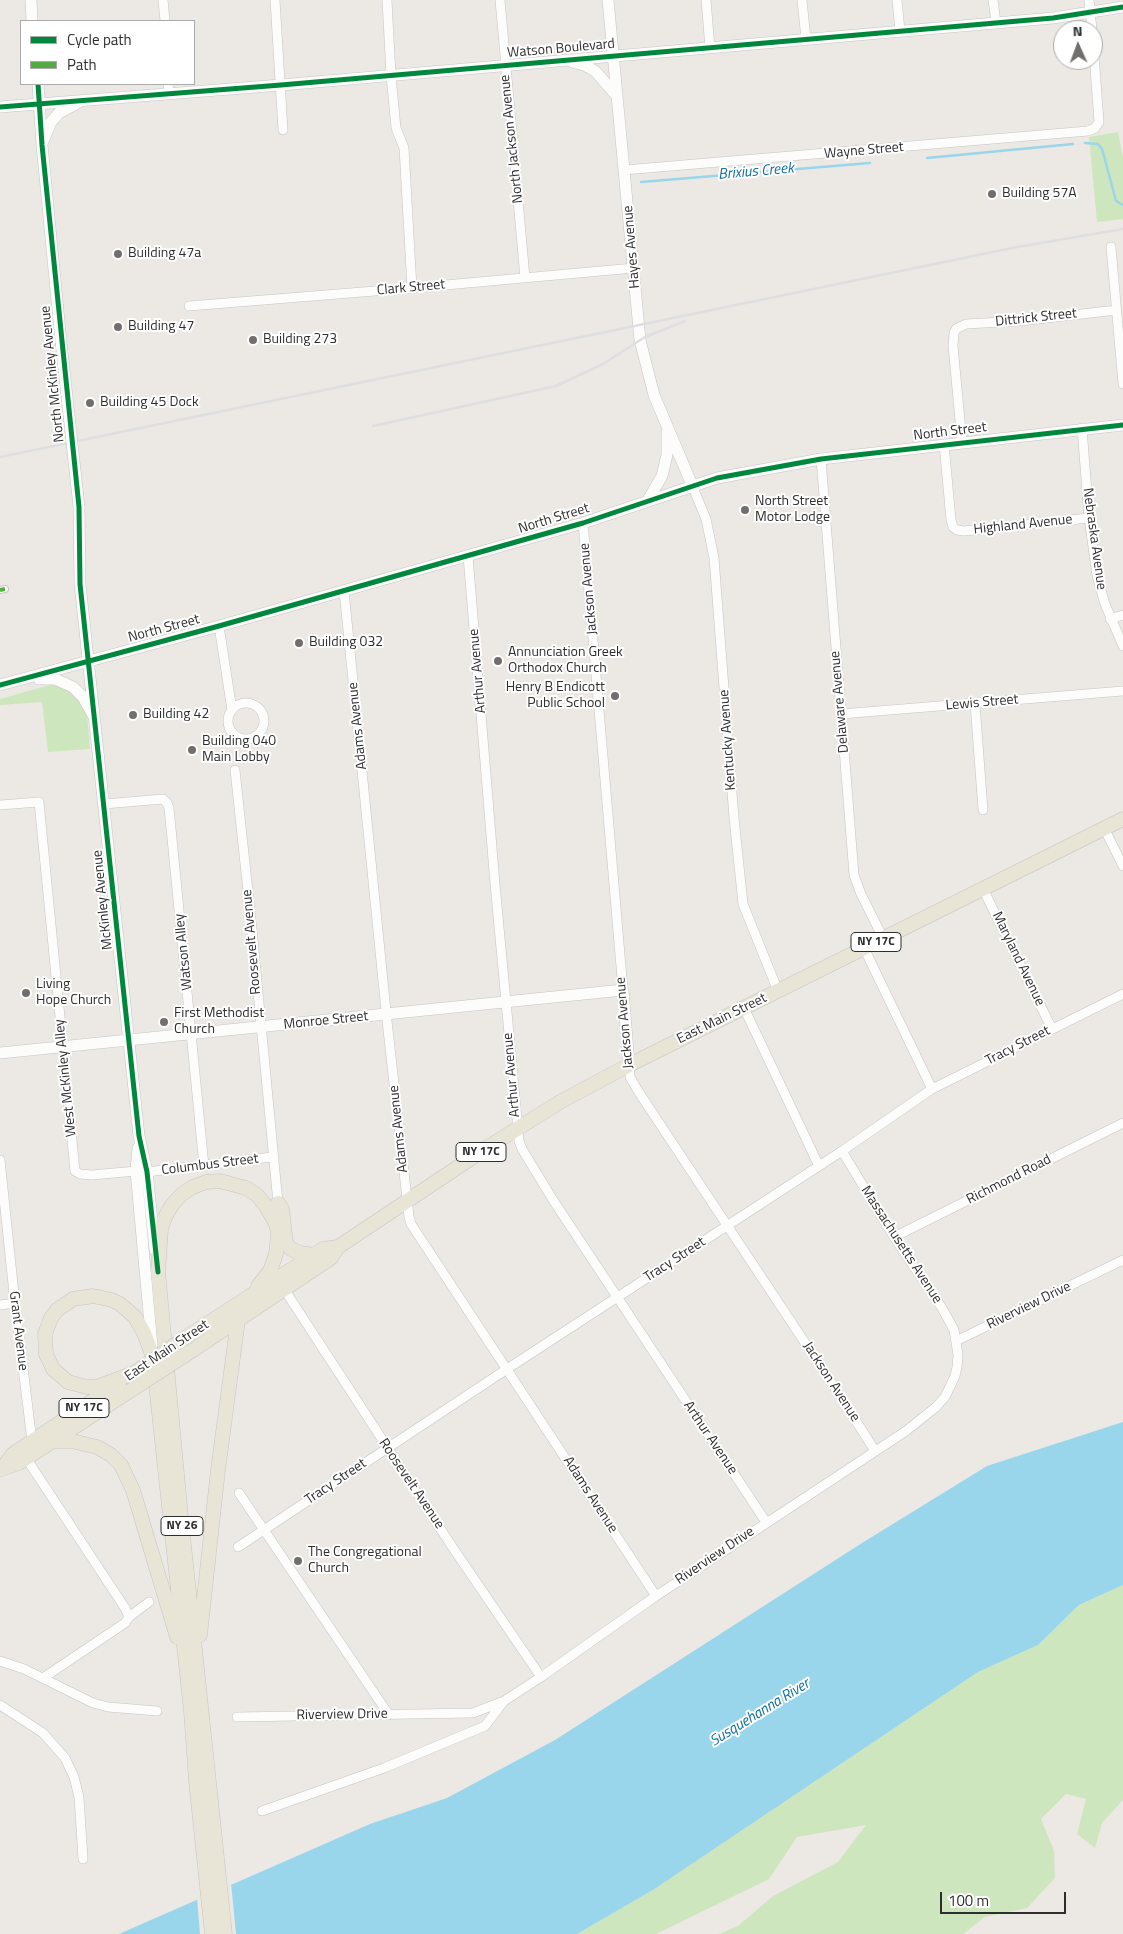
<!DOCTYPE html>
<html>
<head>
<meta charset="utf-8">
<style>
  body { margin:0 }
  #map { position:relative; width:1123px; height:1934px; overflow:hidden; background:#ece8e4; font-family:"Titillium Web",sans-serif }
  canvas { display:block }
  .legend { position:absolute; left:20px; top:20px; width:175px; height:65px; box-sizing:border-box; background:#fff; border:1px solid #ababab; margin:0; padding:6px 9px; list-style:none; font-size:15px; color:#2e2e2e }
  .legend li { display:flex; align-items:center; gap:10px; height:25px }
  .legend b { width:25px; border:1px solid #ababab }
  .north { position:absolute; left:1053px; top:20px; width:50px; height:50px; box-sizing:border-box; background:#fff; border:1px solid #ababab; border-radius:50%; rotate:358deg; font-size:14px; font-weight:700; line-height:20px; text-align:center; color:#2e2e2e }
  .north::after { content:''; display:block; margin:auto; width:18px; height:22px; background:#706f6e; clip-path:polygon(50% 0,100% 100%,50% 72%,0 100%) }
  .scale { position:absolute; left:940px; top:1892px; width:126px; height:22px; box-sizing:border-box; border:2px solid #2e2e2e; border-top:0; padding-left:6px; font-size:15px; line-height:18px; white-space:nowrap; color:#2e2e2e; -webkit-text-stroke:4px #fff; paint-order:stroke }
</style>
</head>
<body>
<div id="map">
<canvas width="1123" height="1934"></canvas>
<ul class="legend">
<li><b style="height:6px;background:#00873e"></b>Cycle path</li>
<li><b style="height:6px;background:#54ab44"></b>Path</li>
</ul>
<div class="north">N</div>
<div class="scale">100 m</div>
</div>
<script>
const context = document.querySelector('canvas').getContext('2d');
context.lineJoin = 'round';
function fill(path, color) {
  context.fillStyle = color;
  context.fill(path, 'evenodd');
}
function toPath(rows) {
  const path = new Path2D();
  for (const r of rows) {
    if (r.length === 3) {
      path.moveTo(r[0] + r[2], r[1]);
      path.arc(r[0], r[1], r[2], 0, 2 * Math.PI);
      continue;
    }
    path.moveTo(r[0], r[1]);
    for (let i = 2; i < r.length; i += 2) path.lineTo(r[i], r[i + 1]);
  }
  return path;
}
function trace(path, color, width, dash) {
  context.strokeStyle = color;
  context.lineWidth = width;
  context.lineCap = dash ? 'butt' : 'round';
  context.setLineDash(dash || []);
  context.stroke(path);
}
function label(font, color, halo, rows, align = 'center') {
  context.font = font + ' "Titillium Web",sans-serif';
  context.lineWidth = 4;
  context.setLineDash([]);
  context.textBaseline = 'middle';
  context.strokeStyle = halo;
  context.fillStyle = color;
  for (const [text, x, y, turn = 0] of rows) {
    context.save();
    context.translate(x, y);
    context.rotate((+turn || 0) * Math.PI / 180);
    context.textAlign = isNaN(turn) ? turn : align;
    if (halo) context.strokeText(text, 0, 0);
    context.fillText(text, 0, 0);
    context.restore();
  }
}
fill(toPath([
  [1118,132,1123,158,1123,219,1097,222,1089,137],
  [57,683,86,702,90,749,48,752,42,702,0,705,0,699],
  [1123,1585,1123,1800,1102,1823,1095,1848,1077,1834,1086,1799,1066,1794,1041,1819,1054,1851,1055,1878,1027,1908,985,1917,963,1934,719,1934,738,1926,773,1896,838,1862,866,1825,797,1837,769,1879,656,1934,577,1934,653,1890,978,1672,1038,1645,1079,1605]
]), '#cee6be');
fill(toPath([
  [1123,1422,1123,1585,1079,1605,1038,1645,978,1672,653,1890,577,1934,119,1934,370,1824,447,1798,555,1740,862,1543,987,1466]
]), '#99d6ec');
fill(toPath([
  [231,1883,236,1934,200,1934,197,1898]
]), '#ece8e4');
trace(toPath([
  [1085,143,1098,144,1102,149,1116,201,1123,205],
  [927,158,1073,144],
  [641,182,870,163]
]), '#99d6ec', 2.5);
const pedestrian = toPath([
  [0,590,5,589]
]);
const minor = toPath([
  [163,0,165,21],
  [275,0,283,130],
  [387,0,391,76,396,128,404,148,412,288],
  [500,0,525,278],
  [706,0,710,48],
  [802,0,806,39],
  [897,0,900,31],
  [993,0,996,23],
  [1089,0,1092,30],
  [168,84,169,94],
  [624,170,1088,131,1095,128,1099,122,1093,41],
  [1111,247,1123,384],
  [189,306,412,288,634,268],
  [1082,428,1089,518,1097,576,1105,604,1123,646],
  [962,442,953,346,954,333,956,329,966,324,1020,321,1117,310],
  [944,444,951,520,953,527,957,530,964,531,1089,518],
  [821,459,854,875,861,894,883,938],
  [692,485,706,519,714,558,734,818,743,904,778,991],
  [583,523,623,990],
  [468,556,495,884,519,1141,522,1149,553,1200,766,1522],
  [344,591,387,1021,409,1217,411,1224,656,1596],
  [1110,619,1123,615],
  [219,626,232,710],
  [246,721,18],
  [975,704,983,810],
  [841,714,1123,691],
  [235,770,252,929,278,1203],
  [104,804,163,799,167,803,169,808,204,1166],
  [0,805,39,802,75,1171,80,1174,92,1175,136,1171],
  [1104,828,1123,866],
  [983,889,1052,1029],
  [864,948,932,1089],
  [744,1008,819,1166],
  [629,1065,630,1077,638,1091,839,1394,875,1451],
  [0,1160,15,1303,32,1441],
  [147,1172,272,1157],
  [894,1237,1123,1123],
  [284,1289,453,1548,541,1677],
  [0,1305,15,1303],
  [956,1341,1123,1260],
  [26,1458,125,1608,129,1617],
  [239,1493,389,1715],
  [238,1547,507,1369,842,1151,932,1089,1123,994],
  [0,1661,24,1669,93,1703,108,1707,157,1711],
  [43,1678,125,1623,129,1617,149,1602],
  [0,1705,43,1733,65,1758,74,1777,79,1797,83,1859],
  [237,1717,473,1713,504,1701,541,1677,656,1596,906,1431,936,1407,945,1397,955,1376,957,1367,958,1355,954,1330,942,1308,894,1237,842,1151],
  [262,1811,384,1768,485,1726,504,1701]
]);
const tertiary = toPath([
  [31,0,32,21],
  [608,0,640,340,654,395,692,485],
  [572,62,584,65,595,71,617,96],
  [38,84,42,145,61,342],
  [0,107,281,85,1053,18,1123,7],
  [43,141,51,122,59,113,78,103],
  [648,500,662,476,667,455,667,433],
  [79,507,80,584,139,1136,147,1172,155,1250],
  [39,679,55,679,73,687,83,697,93,715],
  [0,685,219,626,583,523,717,478,821,459,1123,425],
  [0,1053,623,990,629,1065],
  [138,1148,136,1171,152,1346]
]);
const primary = toPath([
  [258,1286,270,1271,276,1254,278,1235,274,1209,278,1203,282,1209,286,1243,291,1249,300,1253,314,1255],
  [188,1336,323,1249,338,1247,488,1147,560,1102,629,1065,1123,819],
  [193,1350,331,1258,338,1247],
  [134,1373,96,1387,87,1387,68,1382,53,1369,46,1354,45,1334,51,1318,57,1310,73,1299,93,1296,112,1300,120,1304,135,1317,144,1333,153,1357,191,1711,196,1781,212,1934],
  [53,1441,72,1441,97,1447,111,1455,121,1465,133,1490,177,1637],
  [4,1466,13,1454,119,1383],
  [1,1469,19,1463,136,1387],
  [200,1635,218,1470,238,1320],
  [225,1934,181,1517,158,1272,161,1229,165,1217,172,1205,182,1194,193,1187,206,1182,220,1181,246,1188,257,1195,266,1206,276,1224]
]);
trace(pedestrian, '#c5c4c5', 8);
trace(minor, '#c5c4c5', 10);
trace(tertiary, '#c5c4c5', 12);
trace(primary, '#c6c5c4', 15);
trace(pedestrian, '#fcfcfb', 6);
trace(minor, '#fcfcfb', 9);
trace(tertiary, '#fcfcfb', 11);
trace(primary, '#e8e4d6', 14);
trace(toPath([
  [373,426,556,386,603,364,645,337,685,321],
  [0,457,1012,248,1123,229]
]), '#dfdfe1', 2.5);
const tertiaryBridge = toPath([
  [61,342,79,507]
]);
const primaryBridge = toPath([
  [134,1373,188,1336],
  [136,1387,193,1350]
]);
trace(tertiaryBridge, '#c5c4c5', 12, []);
trace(primaryBridge, '#c6c5c4', 15, []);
trace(tertiaryBridge, '#fcfcfb', 11);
trace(primaryBridge, '#e8e4d6', 14);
trace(toPath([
  [0,590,5,589]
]), '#54ab44', 4, [8, 4]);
trace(toPath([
  [38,84,42,145,79,507,80,584,139,1136,147,1172,158,1272],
  [0,107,281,85,1053,18,1123,7],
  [0,685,219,626,583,523,717,478,821,459,1123,425]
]), '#00873e', 5);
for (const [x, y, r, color] of [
  [992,194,5,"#706f6e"],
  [118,254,5,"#706f6e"],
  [118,327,5,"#706f6e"],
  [253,340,5,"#706f6e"],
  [90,403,5,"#706f6e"],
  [745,510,5,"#706f6e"],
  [299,643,5,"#706f6e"],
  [498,661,5,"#706f6e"],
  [615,696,5,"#706f6e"],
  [133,715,5,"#706f6e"],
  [192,750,5,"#706f6e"],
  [26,993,5,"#706f6e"],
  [164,1022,5,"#706f6e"],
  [298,1561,5,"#706f6e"]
]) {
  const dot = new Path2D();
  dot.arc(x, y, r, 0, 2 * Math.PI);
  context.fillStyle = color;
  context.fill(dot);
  trace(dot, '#fff', 2);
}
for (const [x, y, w] of [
  [876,942,50],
  [481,1152,50],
  [84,1408,50],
  [182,1526,42]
]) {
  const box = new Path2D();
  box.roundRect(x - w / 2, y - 9.5, w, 19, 4);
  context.fillStyle = '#fff';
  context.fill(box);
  trace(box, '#2e2e2e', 1);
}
label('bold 12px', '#2e2e2e', null, [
  ["NY 17C",876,942],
  ["NY 17C",481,1152],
  ["NY 17C",84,1408],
  ["NY 26",182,1526]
]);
label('14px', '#2e2e2e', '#fff', [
  ["Watson Boulevard",561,49,-5],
  ["North Jackson Avenue",512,139,-96],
  ["Wayne Street",864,151,-5],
  ["Hayes Avenue",632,247,-95],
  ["Clark Street",411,288,-5],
  ["Dittrick Street",1036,318,-6],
  ["North McKinley Avenue",53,374,-96],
  ["North Street",950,432,-7],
  ["North Street",554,519,-17],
  ["Highland Avenue",1023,525,-6],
  ["Nebraska Avenue",1094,539,82],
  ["Jackson Avenue",589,589,-95],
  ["North Street",164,629,-15],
  ["Arthur Avenue",478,671,-95],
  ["Delaware Avenue",840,702,-95],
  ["Lewis Street",982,703,-5],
  ["Adams Avenue",358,726,-96],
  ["Kentucky Avenue",728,740,-94],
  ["McKinley Avenue",103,900,-96],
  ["Roosevelt Avenue",252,942,-95],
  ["Watson Alley",184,952,-96],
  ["Maryland Avenue",1018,959,64],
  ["East Main Street",722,1019,-26],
  ["Monroe Street",326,1021,-6],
  ["Jackson Avenue",625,1023,-95],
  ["Tracy Street",1018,1046,-27],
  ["Arthur Avenue",512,1075,-95],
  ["West McKinley Alley",66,1078,-96],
  ["Adams Avenue",399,1129,-96],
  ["Columbus Street",210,1165,-7],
  ["Richmond Road",1009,1180,-27],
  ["Massachusetts Avenue",901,1245,57],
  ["Tracy Street",675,1260,-33],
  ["Riverview Drive",1029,1306,-26],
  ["Grant Avenue",18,1331,83],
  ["East Main Street",167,1351,-34],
  ["Jackson Avenue",831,1382,57],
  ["Arthur Avenue",710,1438,56],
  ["Tracy Street",336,1482,-34],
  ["Roosevelt Avenue",411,1484,56],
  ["Adams Avenue",590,1495,57],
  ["Riverview Drive",715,1556,-34],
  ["Riverview Drive",342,1715,-1]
]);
label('14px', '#2e2e2e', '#fff', [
  ["Building 57A",1002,194],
  ["Building 47a",128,254],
  ["Building 47",128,327],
  ["Building 273",263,340],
  ["Building 45 Dock",100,403],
  ["North Street",755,502],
  ["Motor Lodge",755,518],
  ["Building 032",309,643],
  ["Annunciation Greek",508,653],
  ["Orthodox Church",508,669],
  ["Henry B Endicott",605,688,"right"],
  ["Public School",605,704,"right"],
  ["Building 42",143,715],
  ["Building 040",202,742],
  ["Main Lobby",202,758],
  ["Living",36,985],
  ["Hope Church",36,1001],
  ["First Methodist",174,1014],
  ["Church",174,1030],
  ["The Congregational",308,1553],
  ["Church",308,1569]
], 'left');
label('italic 15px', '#0d6fa3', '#fff', [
  ["Brixius Creek",756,172,-5],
  ["Susquehanna River",760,1713,-32]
]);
</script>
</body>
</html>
